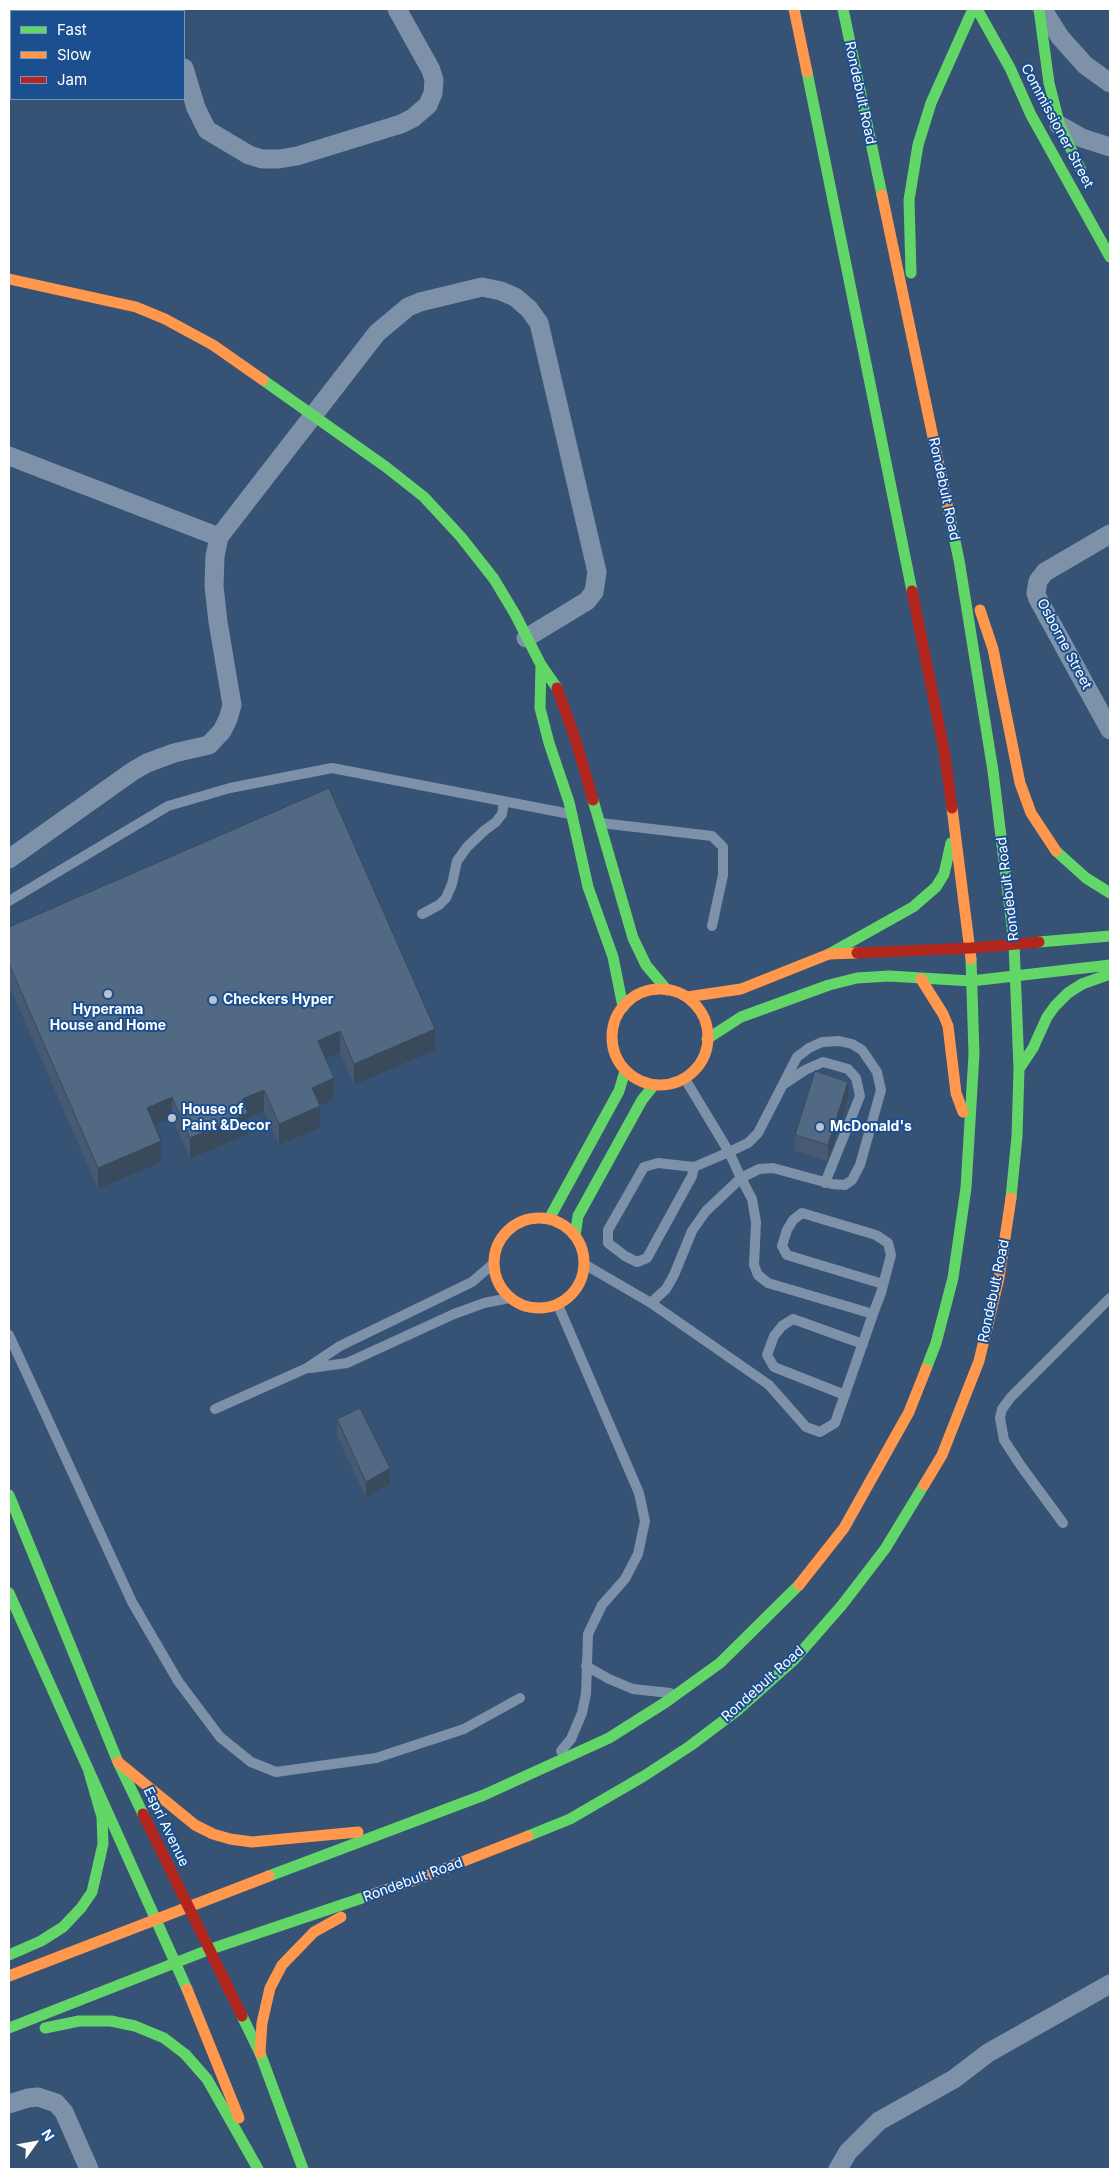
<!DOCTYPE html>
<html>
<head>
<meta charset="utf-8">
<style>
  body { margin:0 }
  #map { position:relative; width:1119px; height:2178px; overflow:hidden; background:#365274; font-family:Inter,sans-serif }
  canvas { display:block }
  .frame { position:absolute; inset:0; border:10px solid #fff; pointer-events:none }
  .legend { position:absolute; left:10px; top:10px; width:175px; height:90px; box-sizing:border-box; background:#1b4f8f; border:1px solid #7695bc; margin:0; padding:6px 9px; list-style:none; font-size:15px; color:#fff }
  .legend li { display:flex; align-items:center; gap:10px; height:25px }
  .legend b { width:25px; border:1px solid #7695bc }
  .north { position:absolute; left:10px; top:2118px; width:50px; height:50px; -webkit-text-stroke:4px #1b4f8f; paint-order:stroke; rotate:58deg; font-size:14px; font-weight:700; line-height:20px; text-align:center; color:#fff }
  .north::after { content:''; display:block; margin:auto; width:18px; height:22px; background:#fff; clip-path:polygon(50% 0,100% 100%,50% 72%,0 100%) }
</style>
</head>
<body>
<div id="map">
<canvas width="1119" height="2178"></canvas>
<div class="frame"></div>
<ul class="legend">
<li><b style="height:6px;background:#63d668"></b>Fast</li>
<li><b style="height:6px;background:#ff974d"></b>Slow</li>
<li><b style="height:6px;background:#b3261e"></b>Jam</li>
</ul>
<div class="north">N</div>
</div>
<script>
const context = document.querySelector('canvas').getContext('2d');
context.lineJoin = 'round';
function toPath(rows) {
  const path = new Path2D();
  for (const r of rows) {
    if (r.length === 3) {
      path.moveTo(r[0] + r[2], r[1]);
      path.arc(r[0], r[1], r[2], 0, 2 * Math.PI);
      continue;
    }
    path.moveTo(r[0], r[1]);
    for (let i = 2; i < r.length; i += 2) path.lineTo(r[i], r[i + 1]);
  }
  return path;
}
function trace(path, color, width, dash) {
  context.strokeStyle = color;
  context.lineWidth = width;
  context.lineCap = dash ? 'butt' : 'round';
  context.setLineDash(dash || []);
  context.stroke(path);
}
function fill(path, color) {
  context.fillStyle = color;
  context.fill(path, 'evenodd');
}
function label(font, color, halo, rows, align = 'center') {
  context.font = font + ' Inter,sans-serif';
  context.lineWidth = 4;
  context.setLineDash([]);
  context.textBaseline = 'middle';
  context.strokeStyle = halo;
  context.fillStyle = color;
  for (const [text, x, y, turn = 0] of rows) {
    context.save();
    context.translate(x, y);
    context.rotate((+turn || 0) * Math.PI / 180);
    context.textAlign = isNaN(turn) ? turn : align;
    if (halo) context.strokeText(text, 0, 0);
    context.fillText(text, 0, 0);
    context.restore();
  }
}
trace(toPath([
  [601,823,712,836,723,847,723,875,712,926],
  [9,901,168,806,230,788,332,768,570,814],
  [422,914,439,905,446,898,452,884,457,861,467,847,485,830,496,822,502,814,504,802],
  [685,1079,729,1152,694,1167,658,1163,644,1167,608,1230,608,1243,625,1256,637,1262,647,1258,692,1176,694,1167],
  [784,1084,805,1070,823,1062,848,1069,856,1078,860,1096,825,1183],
  [584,1264,651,1303,769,1385,806,1427,820,1432,835,1423,873,1314],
  [651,1303,666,1289,674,1275,692,1231,706,1211,741,1178,759,1169,773,1168,832,1184,845,1185,852,1180,860,1165,881,1090,877,1072,862,1050,852,1044,839,1041,822,1042,809,1048,797,1057,758,1133,748,1143,729,1152,741,1178,752,1199,756,1222,754,1265,758,1275,768,1283,873,1314,881,1293,891,1255,888,1243,876,1235,802,1213,793,1220,787,1230,782,1246,787,1255,883,1284],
  [558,1305,639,1493,645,1521,638,1554,625,1579,602,1605,588,1634,586,1694,582,1713,571,1739,561,1751],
  [9,1335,132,1602,178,1681,220,1737,251,1762,276,1772,376,1758,464,1729,520,1698],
  [310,1368,347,1363,454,1314,484,1303,510,1298],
  [845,1395,774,1367,767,1355,774,1336,782,1326,793,1319,863,1344],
  [215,1409,307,1368,340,1346,472,1282,494,1263],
  [1063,1523,1021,1466,1004,1440,1000,1418,1002,1409,1011,1397,1110,1298],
  [586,1666,609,1679,633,1689,670,1693]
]), '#7d92a8', 10);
trace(toPath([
  [166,9,166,11],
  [1043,10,1060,37,1085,65,1110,83],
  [17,11,26,9],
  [184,68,196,108,207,130,249,155,262,159,279,159,297,156,401,124,413,118,428,105,433,93,434,80,431,70,397,9],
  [1059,125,1082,138,1110,147],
  [9,456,219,537],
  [1110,534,1045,572,1038,581,1036,593,1038,599,1110,730],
  [9,859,133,771,147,763,174,753,209,745,222,731,228,719,232,705,218,622,214,586,215,556,219,537,377,333,408,307,420,302,482,287,501,291,515,297,529,309,539,323,597,572,594,592,587,601,526,638],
  [9,2104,28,2098,38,2097,56,2103,64,2112,89,2169],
  [838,2169,848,2152,879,2121,954,2079,988,2053,1110,1984]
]), '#7d92a8', 19);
trace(toPath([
  [843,9,882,195],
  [977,9,1010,68,1031,115,1110,257],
  [1039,9,1049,83,1060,126,1081,170],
  [807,72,912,591],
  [911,273,909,200,918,145,931,103,973,9],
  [263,380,386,467,424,497,461,537,494,579,515,614,541,665,557,688],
  [950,518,959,560,993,771,1014,943,1019,1069,1017,1136,1011,1198],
  [541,665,540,708,549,743,569,802,588,887,613,957,623,1007],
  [593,800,633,938,646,965,667,990],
  [1056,851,1086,878,1110,893],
  [1039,942,1110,936],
  [829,954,913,907,936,887,944,874,951,843],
  [707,1039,741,1017,829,985,857,978,889,976,971,981,1110,965],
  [1019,1069,1033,1048,1047,1017,1055,1006,1068,993,1082,984,1110,974],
  [549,1219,619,1091,625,1071],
  [575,1236,578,1216,642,1100,654,1085],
  [926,1369,936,1343,953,1278,966,1188,974,1054,971,959],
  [9,1495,118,1762,143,1814],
  [9,1593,187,1989],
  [528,1836,570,1819,644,1776,690,1746,739,1709,794,1660,842,1605,885,1549,924,1485],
  [269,1876,484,1795,609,1738,666,1702,720,1663,799,1585],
  [9,1955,41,1941,63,1927,81,1908,92,1892,103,1844,102,1817,89,1772],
  [242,2016,260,2053,303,2169],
  [9,2028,208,1950,368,1896],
  [45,2028,79,2021,111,2021,135,2026,164,2038,185,2054,207,2079,258,2169]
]), '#63d668', 11);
trace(toPath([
  [794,9,807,72],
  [882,195,950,518],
  [9,279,136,307,165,319,213,345,263,380],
  [980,610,993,649,1020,783,1031,813,1056,851],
  [952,808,971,959],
  [921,979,943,1014,948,1026,956,1093,963,1112],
  [660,1037,48],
  [687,997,741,989,829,954,857,953],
  [539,1263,45],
  [924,1485,942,1455,979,1361,999,1278,1011,1198],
  [799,1585,844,1528,909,1412,926,1369],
  [118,1762,195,1825,213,1834,230,1839,252,1842,358,1832],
  [368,1896,418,1879,528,1836],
  [9,1976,269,1876],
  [187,1989,239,2118],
  [260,2053,262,2023,270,1988,282,1965,314,1932,341,1917]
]), '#ff974d', 11);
trace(toPath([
  [912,591,944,750,952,808],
  [557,688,576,741,593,800],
  [857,953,971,948,1039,942],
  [143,1814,242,2016]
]), '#b3261e', 11);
fill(toPath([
  [9,927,435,1050,354,1085,340,1052,325,1058,334,1099,320,1105,320,1128,279,1145,264,1111,248,1118,248,1134,190,1159,172,1118,155,1126,161,1162,98,1189,9,985],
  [848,1098,828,1161,795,1151,795,1135],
  [337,1419,390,1484,366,1498,337,1435]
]), '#475a72');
fill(toPath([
  [435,1029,435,1050,354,1085,354,1064],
  [340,1031,340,1052,318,1062,318,1041],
  [334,1078,334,1099,312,1109,312,1088],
  [848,1082,848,1098,828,1161,828,1145],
  [264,1090,264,1111,248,1118,248,1134,190,1159,190,1138,242,1099],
  [172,1097,172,1118,147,1129,147,1108],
  [320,1106,320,1128,279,1145,279,1124],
  [161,1141,161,1162,98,1189,98,1168],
  [390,1468,390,1484,366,1498,366,1482]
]), '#394a5c');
const building = toPath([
  [329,788,435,1029,354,1064,340,1031,318,1041,334,1078,312,1088,320,1106,279,1124,264,1090,242,1099,248,1113,190,1138,172,1097,147,1108,161,1141,98,1168,9,964,9,927,329,788],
  [815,1071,848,1082,828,1145,795,1135,815,1071],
  [360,1408,390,1468,366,1482,337,1419,360,1408]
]);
fill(building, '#526984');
trace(building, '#394a5c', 1);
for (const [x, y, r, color] of [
  [108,994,5,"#b9c2ce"],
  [213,1000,5,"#b9c2ce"],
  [172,1118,5,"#b9c2ce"],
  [820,1127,5,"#b9c2ce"]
]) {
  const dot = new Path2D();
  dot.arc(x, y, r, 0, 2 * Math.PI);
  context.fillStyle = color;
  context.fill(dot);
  trace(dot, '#1b4f8f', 2);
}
label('14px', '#fff', '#1b4f8f', [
  ["Rondebult Road",860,93,78],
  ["Commissioner Street",1057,126,62],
  ["Rondebult Road",944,489,78],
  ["Osborne Street",1064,644,62],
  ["Rondebult Road",1008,889,-97],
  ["Rondebult Road",994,1291,-78],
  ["Rondebult Road",763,1684,-42],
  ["Espri Avenue",166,1827,64],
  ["Rondebult Road",413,1880,-20]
]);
label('bold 14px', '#fff', '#1b4f8f', [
  ["Checkers Hyper",223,1000],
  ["Hyperama",108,1010,"center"],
  ["House and Home",108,1026,"center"],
  ["House of",182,1110],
  ["Paint &Decor",182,1126],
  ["McDonald's",830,1127]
], 'left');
</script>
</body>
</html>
